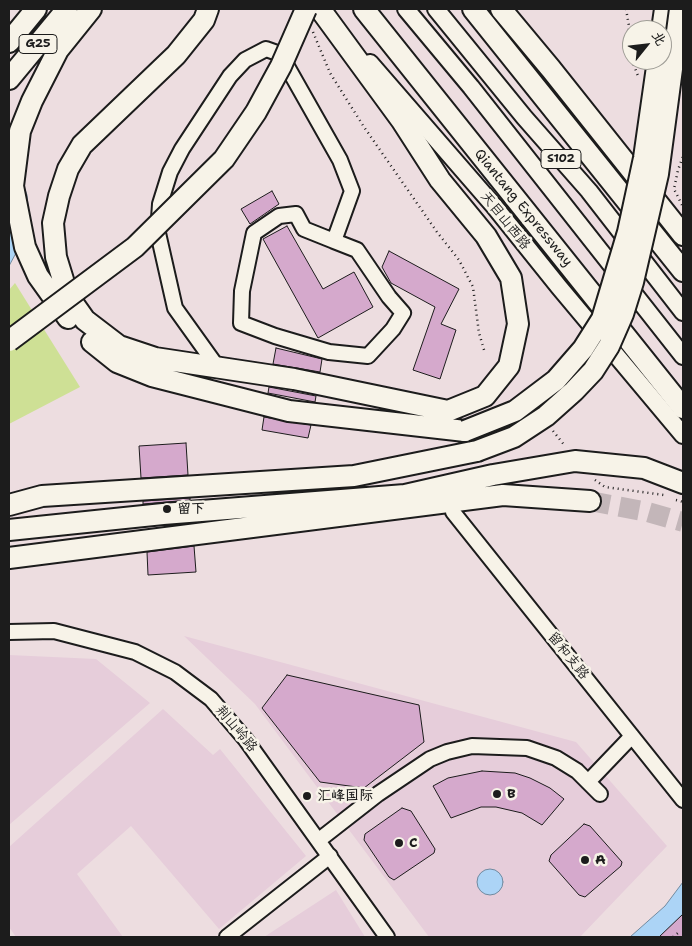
<!DOCTYPE html>
<html>
<head>
<meta charset="utf-8">
<style>
  body { margin:0 }
  #map { position:relative; width:692px; height:946px; overflow:hidden; background:#eddde0; font-family:"Shantell Sans","LXGW WenKai TC",sans-serif }
  canvas { display:block }
  .frame { position:absolute; inset:0; border:10px solid #1c1c1c; pointer-events:none }
  .north { position:absolute; left:622px; top:20px; width:50px; height:50px; box-sizing:border-box; background:#f7f3e8; border:1px solid #9f9d96; border-radius:50%; rotate:61deg; font-size:14px; font-weight:700; line-height:20px; text-align:center; color:#1c1c1c }
  .north::after { content:''; display:block; margin:auto; width:18px; height:22px; background:#1c1c1c; clip-path:polygon(50% 0,100% 100%,50% 72%,0 100%) }
</style>
</head>
<body>
<div id="map">
<canvas width="692" height="946"></canvas>
<div class="frame"></div>
<div class="north">北</div>
</div>
<script>
const context = document.querySelector('canvas').getContext('2d');
context.lineJoin = 'round';
function fill(path, color) {
  context.fillStyle = color;
  context.fill(path, 'evenodd');
}
function toPath(rows) {
  const path = new Path2D();
  for (const r of rows) {
    if (r.length === 3) {
      path.moveTo(r[0] + r[2], r[1]);
      path.arc(r[0], r[1], r[2], 0, 2 * Math.PI);
      continue;
    }
    path.moveTo(r[0], r[1]);
    for (let i = 2; i < r.length; i += 2) path.lineTo(r[i], r[i + 1]);
  }
  return path;
}
function trace(path, color, width, dash) {
  context.strokeStyle = color;
  context.lineWidth = width;
  context.lineCap = dash ? 'butt' : 'round';
  context.setLineDash(dash || []);
  context.stroke(path);
}
function label(font, color, halo, rows, align = 'center') {
  context.font = font + ' "Shantell Sans","LXGW WenKai TC",sans-serif';
  context.lineWidth = 5;
  context.setLineDash([]);
  context.textBaseline = 'middle';
  context.strokeStyle = halo;
  context.fillStyle = color;
  for (const [text, x, y, turn = 0] of rows) {
    context.save();
    context.translate(x, y);
    context.rotate((+turn || 0) * Math.PI / 180);
    context.textAlign = isNaN(turn) ? turn : align;
    if (halo) context.strokeText(text, 0, 0);
    context.fillText(text, 0, 0);
    context.restore();
  }
}
fill(toPath([
  [184,636,576,742,667,846,580,937,429,937,255,704],
  [9,655,96,659,150,703,9,825],
  [163,709,213,755,220,749,306,856,219,929,131,826,77,874,123,937,16,937,9,927,9,847],
  [336,890,365,937,264,937]
]), '#e6cdda');
fill(toPath([
  [15,283,80,387,9,424,9,290]
]), '#cee095');
const water = toPath([
  [9,159,19,173,27,195,29,218,24,238,9,266,9,159],
  [490,882,13],
  [683,882,683,922,669,937,630,937,665,906,683,882]
]);
fill(water, '#acd4f6');
trace(water, '#728a9f', 1);
const building = toPath([
  [272,191,279,204,250,224,241,209,272,191],
  [287,226,323,289,354,272,373,307,318,338,263,239,287,226],
  [389,251,459,289,441,324,456,330,440,379,413,370,435,307,391,283,382,267,389,251],
  [276,348,322,359,320,372,273,364,276,348],
  [269,387,316,396,315,402,268,393,269,387],
  [264,417,311,425,308,438,262,430,264,417],
  [186,443,188,475,141,478,139,446,186,443],
  [190,498,190,500,143,504,143,501,190,498],
  [194,546,196,572,148,575,147,552,194,546],
  [287,675,419,705,424,742,364,788,320,782,262,708,287,675],
  [482,771,515,773,530,778,550,788,564,799,542,825,522,813,496,807,481,807,451,818,433,786,448,778,482,771],
  [402,808,411,811,435,849,434,853,394,880,389,877,364,840,365,834,402,808],
  [584,824,590,826,622,862,621,866,585,897,579,895,549,861,551,855,584,824],
  [683,914,683,937,659,937,683,914]
]);
fill(building, '#d5a9cc');
trace(building, '#1c1c1c', 1);
trace(toPath([
  [590,501,648,512,683,522]
]), '#c3b6b9', 20, [20, 10]);
const minor = toPath([
  [218,368,175,308,158,233,160,204,170,172,182,149,230,76,245,60,266,49,280,54,340,160,352,191,334,241,357,250,389,297,403,313,393,329,368,356,329,352,275,336,241,323,242,291,254,233,279,216,296,214,304,229,334,241],
  [453,512,683,800],
  [9,632,54,631,135,652,175,672,211,699,246,740,387,937],
  [588,782,632,736],
  [319,840,378,794,430,759,447,752,472,746,527,748,556,758,577,771,600,794],
  [227,937,330,856]
]);
const major = toPath([
  [406,9,471,87,683,356],
  [436,9,524,117,589,191,683,312],
  [370,63,494,206,559,287,683,435]
]);
const highway = toPath([
  [208,9,204,20,176,55,82,145,68,169,59,196,53,223,56,257,68,296,85,320,119,346,155,358,294,379,448,411,485,396,509,366,518,324,511,278,486,236,440,180,402,121,320,9],
  [364,9,683,408],
  [473,9,683,271],
  [501,9,551,69,683,235],
  [662,30,665,9],
  [9,42,36,9],
  [9,79,67,9],
  [68,318,38,276,25,247,13,186,20,131,32,101,58,50,91,9],
  [92,342,117,362,152,376,289,411,465,431],
  [9,505,42,496,354,476,477,451],
  [9,530,163,514,405,495,493,475,575,461,644,468,683,483],
  [9,558,503,495,590,501]
]);
trace(minor, '#1c1c1c', 18);
trace(major, '#1c1c1c', 20);
trace(highway, '#1c1c1c', 24);
trace(toPath([
  [626,9,629,26,628,47,632,59],
  [313,32,330,73,364,127,437,232,459,260,473,287,479,333,485,353],
  [632,60,638,76],
  [682,205,674,189,678,170,683,156],
  [553,431,565,446],
  [595,480,605,487,664,495],
  [676,500,683,502],
  [673,937,678,933]
]), '#1c1c1c', 2.5, [1, 4]);
trace(minor, '#f7f3e8', 14);
trace(major, '#f7f3e8', 16);
trace(highway, '#f7f3e8', 20);
const highwayBridge = toPath([
  [9,341,135,247,224,159,256,112,281,66,306,9],
  [465,431,515,411,556,380,583,349,602,319,628,232,644,158,658,60],
  [477,451,514,437,546,416,574,391,593,371,609,346,623,314,633,282,658,174,680,9]
]);
trace(highwayBridge, '#1c1c1c', 24, []);
trace(highwayBridge, '#f7f3e8', 20);
for (const [x, y, r, color] of [
  [167,509,5,"#1c1c1c"],
  [497,794,5,"#1c1c1c"],
  [307,796,5,"#1c1c1c"],
  [399,843,5,"#1c1c1c"],
  [585,860,5,"#1c1c1c"]
]) {
  const dot = new Path2D();
  dot.arc(x, y, r, 0, 2 * Math.PI);
  context.fillStyle = color;
  context.fill(dot);
  trace(dot, '#f7f3e8', 2);
}
for (const [x, y, w] of [
  [38,44,38],
  [561,159,40]
]) {
  const box = new Path2D();
  box.roundRect(x - w / 2, y - 9.5, w, 19, 4);
  context.fillStyle = '#f7f3e8';
  context.fill(box);
  trace(box, '#1c1c1c', 1);
}
label('bold 12px', '#1c1c1c', null, [
  ["G25",38,44],
  ["S102",561,159]
]);
label('14px', '#1c1c1c', '#f7f3e8', [
  ["Qiantang Expressway",523,208,51],
  ["天目山西路",505,221,51],
  ["留和支路",568,656,51],
  ["荆山岭路",236,729,50]
]);
label('bold 14px', '#1c1c1c', '#f7f3e8', [
  ["留下",177,509],
  ["B",507,794],
  ["汇峰国际",317,796],
  ["C",409,843],
  ["A",595,860]
], 'left');
</script>
</body>
</html>
